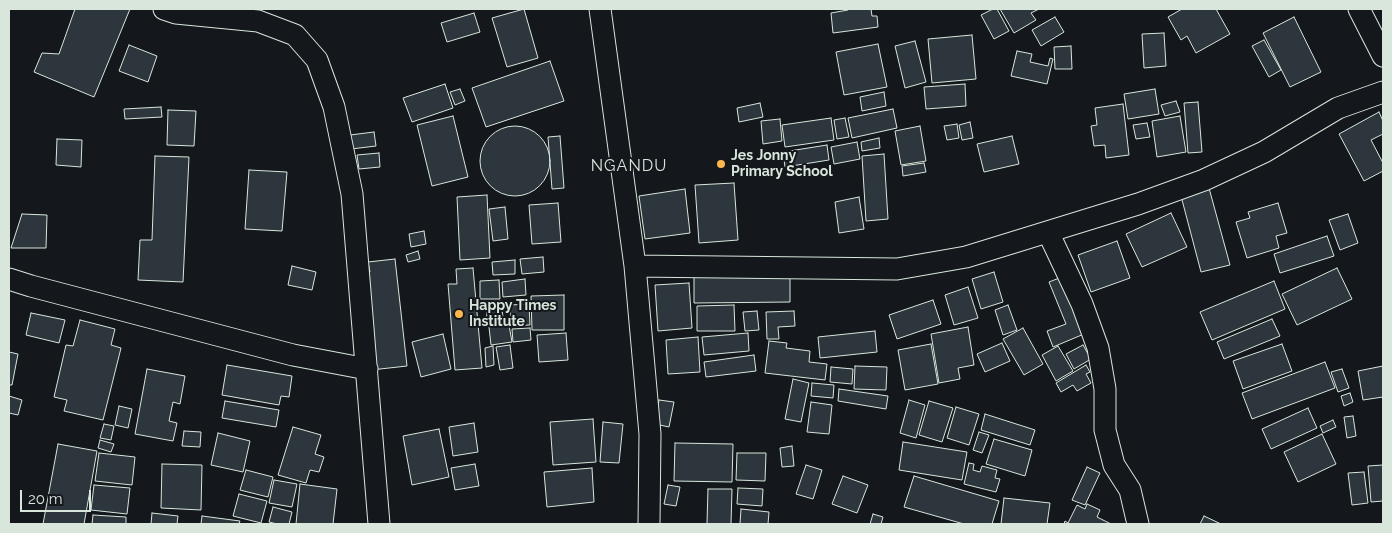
<!DOCTYPE html>
<html>
<head>
<meta charset="utf-8">
<style>
  body { margin:0 }
  #map { position:relative; width:1392px; height:533px; overflow:hidden; background:#14181c; font-family:Raleway,sans-serif }
  canvas { display:block }
  .frame { position:absolute; inset:0; border:10px solid #d8e6dc; pointer-events:none }
  .scale { position:absolute; left:20px; top:490px; width:71px; height:22px; box-sizing:border-box; border:2px solid #d8e6dc; border-top:0; padding-left:6px; font-size:15px; line-height:18px; white-space:nowrap; color:#d8e6dc; -webkit-text-stroke:4px #14181c; paint-order:stroke }
</style>
</head>
<body>
<div id="map">
<canvas width="1392" height="533"></canvas>
<div class="frame"></div>
<div class="scale">20 m</div>
</div>
<script>
const context = document.querySelector('canvas').getContext('2d');
context.lineJoin = 'round';
function fill(path, color) {
  context.fillStyle = color;
  context.fill(path, 'evenodd');
}
function toPath(rows) {
  const path = new Path2D();
  for (const r of rows) {
    if (r.length === 3) {
      path.moveTo(r[0] + r[2], r[1]);
      path.arc(r[0], r[1], r[2], 0, 2 * Math.PI);
      continue;
    }
    path.moveTo(r[0], r[1]);
    for (let i = 2; i < r.length; i += 2) path.lineTo(r[i], r[i + 1]);
  }
  return path;
}
function trace(path, color, width, dash) {
  context.strokeStyle = color;
  context.lineWidth = width;
  context.lineCap = dash ? 'butt' : 'round';
  context.setLineDash(dash || []);
  context.stroke(path);
}
function label(font, color, halo, rows, align = 'center') {
  context.font = font + ' Raleway,sans-serif';
  context.lineWidth = 4;
  context.setLineDash([]);
  context.textBaseline = 'middle';
  context.strokeStyle = halo;
  context.fillStyle = color;
  for (const [text, x, y, turn = 0] of rows) {
    context.save();
    context.translate(x, y);
    context.rotate((+turn || 0) * Math.PI / 180);
    context.textAlign = isNaN(turn) ? turn : align;
    if (halo) context.strokeText(text, 0, 0);
    context.fillText(text, 0, 0);
    context.restore();
  }
}
const building = toPath([
  [75,9,130,9,94,97,34,72,42,53,59,54,75,9],
  [524,9,538,58,507,67,492,18,524,9],
  [847,9,871,9,872,16,877,16,878,27,833,33,831,13,848,10,847,9],
  [993,9,997,9,1009,31,994,39,981,15,993,9],
  [1000,9,1039,9,1031,13,1036,20,1014,33,1000,9],
  [1182,9,1216,9,1230,34,1196,53,1187,36,1181,40,1168,17,1182,9],
  [474,13,480,32,447,42,441,23,474,13],
  [1055,17,1064,32,1041,46,1032,30,1055,17],
  [1294,17,1321,72,1290,87,1263,33,1294,17],
  [1164,33,1166,66,1144,68,1142,34,1164,33],
  [972,35,976,79,932,83,928,39,972,35],
  [1264,40,1281,70,1269,77,1252,46,1264,40],
  [915,41,926,82,905,88,895,46,915,41],
  [878,44,887,87,844,95,836,52,878,44],
  [129,45,157,56,148,82,119,71,129,45],
  [1071,46,1072,69,1055,69,1054,47,1071,46],
  [1017,51,1032,54,1030,62,1048,66,1050,58,1053,59,1047,84,1011,76,1017,51],
  [550,61,564,101,486,127,472,88,550,61],
  [445,84,453,108,412,122,403,98,445,84],
  [965,84,966,106,926,109,924,87,965,84],
  [460,89,465,101,455,105,450,92,460,89],
  [1155,89,1159,114,1128,119,1124,94,1155,89],
  [884,92,886,106,862,111,860,97,884,92],
  [1176,101,1180,112,1165,116,1161,105,1176,101],
  [1198,102,1202,152,1188,153,1184,103,1198,102],
  [760,103,763,117,739,122,737,108,760,103],
  [1123,104,1129,155,1106,158,1105,145,1094,146,1091,126,1097,125,1095,108,1123,104],
  [161,107,162,117,125,119,124,109,161,107],
  [893,109,897,128,852,138,848,118,893,109],
  [168,110,196,111,194,146,167,145,168,110],
  [1379,112,1383,121,1383,134,1371,140,1383,163,1383,171,1364,181,1339,134,1379,112],
  [453,116,468,177,432,186,417,125,453,116],
  [1180,116,1186,152,1157,157,1152,121,1180,116],
  [831,118,834,140,785,147,782,125,831,118],
  [845,118,849,137,837,139,834,120,845,118],
  [780,119,782,141,763,144,761,121,780,119],
  [970,122,973,138,962,140,959,125,970,122],
  [1147,123,1150,137,1136,139,1133,125,1147,123],
  [957,124,959,138,947,140,944,126,957,124],
  [920,126,926,161,901,165,895,131,920,126],
  [515,161,35],
  [374,132,376,146,351,149,350,135,374,132],
  [560,136,564,188,552,189,548,137,560,136],
  [1012,136,1019,164,984,172,977,144,1012,136],
  [879,138,880,148,862,151,861,142,879,138],
  [57,139,82,140,81,167,56,165,57,139],
  [857,142,860,159,834,164,831,147,857,142],
  [827,145,829,160,785,167,783,152,827,145],
  [379,153,380,167,359,169,357,155,379,153],
  [884,154,888,219,866,221,862,156,884,154],
  [155,156,189,157,183,282,138,280,140,240,152,240,155,156],
  [924,163,926,172,903,176,902,166,924,163],
  [249,170,287,172,282,231,245,229,249,170],
  [734,183,738,240,699,243,695,185,734,183],
  [1209,188,1230,265,1201,272,1181,196,1209,188],
  [685,189,690,233,645,239,639,196,685,189],
  [487,195,490,258,460,260,457,197,487,195],
  [859,197,864,229,839,233,835,202,859,197],
  [558,203,561,242,532,244,529,205,558,203],
  [1278,203,1287,233,1276,236,1279,248,1247,258,1236,222,1250,218,1248,212,1278,203],
  [505,207,508,239,493,241,489,209,505,207],
  [1171,213,1187,247,1142,267,1126,234,1171,213],
  [22,214,47,215,46,248,11,248,22,214],
  [1348,214,1358,243,1340,250,1329,220,1348,214],
  [424,231,426,244,411,247,409,234,424,231],
  [1327,236,1334,256,1280,273,1274,254,1327,236],
  [1117,241,1130,278,1091,292,1078,255,1117,241],
  [418,251,420,259,408,262,406,255,418,251],
  [543,257,544,272,522,274,520,259,543,257],
  [395,259,407,366,371,370,360,273,370,272,368,262,395,259],
  [515,260,515,274,493,275,492,262,515,260],
  [292,266,316,272,312,290,288,285,292,266],
  [473,268,482,368,455,370,448,284,457,284,456,269,473,268],
  [1337,268,1352,299,1297,325,1282,294,1337,268],
  [994,272,1003,302,981,309,972,279,994,272],
  [790,276,790,302,694,303,694,277,790,276],
  [1062,277,1084,334,1053,347,1047,331,1066,324,1049,282,1062,277],
  [525,279,526,295,503,297,502,282,525,279],
  [499,280,500,299,480,299,480,281,499,280],
  [1274,281,1285,309,1212,340,1200,312,1274,281],
  [689,283,692,328,658,331,655,285,689,283],
  [968,287,978,318,954,325,945,295,968,287],
  [564,295,564,330,532,330,531,296,564,295],
  [933,300,941,324,897,339,889,315,933,300],
  [501,301,503,317,487,319,486,302,501,301],
  [529,304,530,325,511,326,510,305,529,304],
  [734,305,735,331,697,331,697,306,734,305],
  [1008,305,1017,330,1003,335,995,310,1008,305],
  [757,311,759,330,745,331,743,312,757,311],
  [794,311,795,326,778,327,779,339,767,339,766,312,794,311],
  [31,313,65,320,59,343,26,335,31,313],
  [1272,319,1280,336,1224,359,1217,342,1272,319],
  [80,320,115,329,111,345,121,348,103,420,64,411,67,400,54,397,66,345,73,346,80,320],
  [509,325,512,342,491,345,489,327,509,325],
  [968,327,974,365,958,368,960,379,939,383,931,334,968,327],
  [530,328,531,340,513,342,512,329,530,328],
  [1023,328,1043,364,1024,375,1003,339,1023,328],
  [875,331,877,352,820,358,818,337,875,331],
  [566,333,568,360,539,362,537,335,566,333],
  [748,333,749,351,704,355,702,337,748,333],
  [443,334,451,369,421,377,412,342,443,334],
  [698,337,700,372,668,374,666,340,698,337],
  [769,341,787,343,786,348,810,351,809,362,827,364,825,380,765,373,769,341],
  [1002,343,1010,361,985,372,977,354,1002,343],
  [931,344,938,384,905,390,898,350,931,344],
  [1282,344,1292,371,1243,389,1233,361,1282,344],
  [510,345,513,368,500,370,496,347,510,345],
  [1083,345,1091,359,1074,369,1066,354,1083,345],
  [493,346,494,365,486,367,485,348,493,346],
  [1058,346,1073,371,1056,381,1042,355,1058,346],
  [9,352,18,354,12,385,9,385,9,352],
  [754,355,756,371,706,377,704,362,754,355],
  [1325,362,1335,388,1252,419,1242,393,1325,362],
  [227,365,292,376,289,397,281,396,279,405,222,395,227,365],
  [1086,365,1090,372,1086,374,1091,383,1077,391,1073,385,1061,392,1056,383,1086,365],
  [855,366,887,367,886,390,854,389,855,366],
  [1383,366,1383,397,1363,400,1358,371,1383,366],
  [831,367,853,369,852,384,830,382,831,367],
  [147,369,185,376,180,404,173,402,169,421,177,423,173,441,135,434,147,369],
  [1342,369,1349,388,1338,392,1331,372,1342,369],
  [793,379,809,383,801,422,785,419,793,379],
  [812,383,834,385,833,398,811,396,812,383],
  [839,389,888,396,886,409,838,401,839,389],
  [1350,393,1353,402,1344,406,1341,396,1350,393],
  [9,396,22,400,18,415,9,413,9,396],
  [659,400,674,402,669,427,655,424,659,400],
  [909,400,925,405,916,438,900,433,909,400],
  [225,401,279,410,276,427,222,418,225,401],
  [929,401,953,408,942,442,919,435,929,401],
  [811,402,832,405,829,434,807,432,811,402],
  [119,406,132,409,128,428,115,425,119,406],
  [956,407,979,414,969,445,947,438,956,407],
  [1308,408,1317,428,1271,449,1262,429,1308,408],
  [985,414,1035,430,1030,445,981,430,985,414],
  [1353,416,1356,436,1347,438,1344,417,1353,416],
  [593,419,596,462,553,465,550,422,593,419],
  [1333,420,1336,427,1323,433,1320,426,1333,420],
  [603,422,623,424,619,463,600,462,603,422],
  [474,423,478,452,453,456,449,427,474,423],
  [104,424,114,426,111,440,100,438,104,424],
  [293,427,321,435,315,454,324,457,319,472,310,470,306,483,278,475,293,427],
  [439,429,449,477,412,485,403,436,439,429],
  [184,431,201,432,200,447,182,446,184,431],
  [979,432,989,435,982,453,973,450,979,432],
  [218,433,250,441,243,472,211,465,218,433],
  [1322,434,1336,464,1298,482,1284,452,1322,434],
  [994,439,1032,450,1025,476,986,464,994,439],
  [100,440,114,444,111,452,98,448,100,440],
  [903,442,967,452,962,480,899,470,903,442],
  [675,443,733,444,732,482,674,481,675,443],
  [58,444,97,451,84,524,43,524,58,444],
  [792,446,794,466,782,467,780,448,792,446],
  [99,453,135,457,132,485,95,481,99,453],
  [737,453,766,453,765,481,736,480,737,453],
  [969,463,974,464,973,470,980,472,982,466,997,470,995,478,1000,479,996,492,964,484,969,463],
  [162,464,202,465,201,510,161,508,162,464],
  [475,464,479,486,455,490,451,468,475,464],
  [806,465,822,470,813,499,796,494,806,465],
  [1383,465,1383,501,1371,502,1368,466,1383,465],
  [1087,467,1100,473,1085,505,1072,500,1087,467],
  [592,468,594,502,547,507,544,472,592,468],
  [246,470,273,477,268,497,240,490,246,470],
  [1364,472,1368,503,1352,505,1348,473,1364,472],
  [843,476,868,485,857,513,832,504,843,476],
  [914,476,999,501,992,524,964,524,904,507,914,476],
  [274,480,297,484,292,507,269,503,274,480],
  [300,484,337,489,333,524,296,524,300,484],
  [94,485,130,488,127,514,91,510,94,485],
  [668,485,680,487,676,506,664,504,668,485],
  [738,488,763,489,762,506,737,504,738,488],
  [708,489,732,489,731,524,707,524,708,489],
  [239,494,267,501,261,523,233,516,239,494],
  [1004,498,1050,503,1047,524,1001,524,1004,498],
  [1087,504,1100,510,1097,517,1111,524,1064,524,1065,521,1068,523,1077,505,1085,509,1087,504],
  [273,507,292,512,289,524,277,524,269,522,273,507],
  [741,509,769,512,768,524,740,524,741,509],
  [152,513,178,516,177,524,151,524,152,513],
  [873,514,883,517,881,524,870,524,873,514],
  [93,515,126,517,126,524,92,524,93,515],
  [202,516,240,521,239,524,201,524,202,516],
  [1204,516,1221,524,1200,524,1204,516]
]);
fill(building, '#2c363c');
trace(building, '#d8e6dc', 1);
const minor = toPath([
  [164,9,176,13,258,21,295,35,317,60,334,107,352,194,379,524],
  [600,9,635,266,650,434,649,524],
  [1359,9,1383,56],
  [1048,232,1082,304,1098,348,1105,389,1105,430,1114,465,1130,490,1138,524],
  [635,266,897,269,966,257,1138,204,1204,180,1264,152,1338,108,1383,92],
  [9,279,31,286,293,355,367,369]
]);
trace(minor, '#d8e6dc', 23);
trace(minor, '#14181c', 21);
for (const [x, y, r, color] of [
  [721,164,5,"#ffb74d"],
  [459,314,5,"#ffb74d"]
]) {
  const dot = new Path2D();
  dot.arc(x, y, r, 0, 2 * Math.PI);
  context.fillStyle = color;
  context.fill(dot);
  trace(dot, '#14181c', 2);
}
label('bold 14px', '#d8e6dc', '#14181c', [
  ["Jes Jonny",731,156],
  ["Primary School",731,172],
  ["Happy Times",469,306],
  ["Institute",469,322]
], 'left');
context.letterSpacing = '1px';
label('16px', '#d8e6dc', '#14181c', [
  ["NGANDU",629,166]
]);
context.letterSpacing = '0px';
</script>
</body>
</html>
